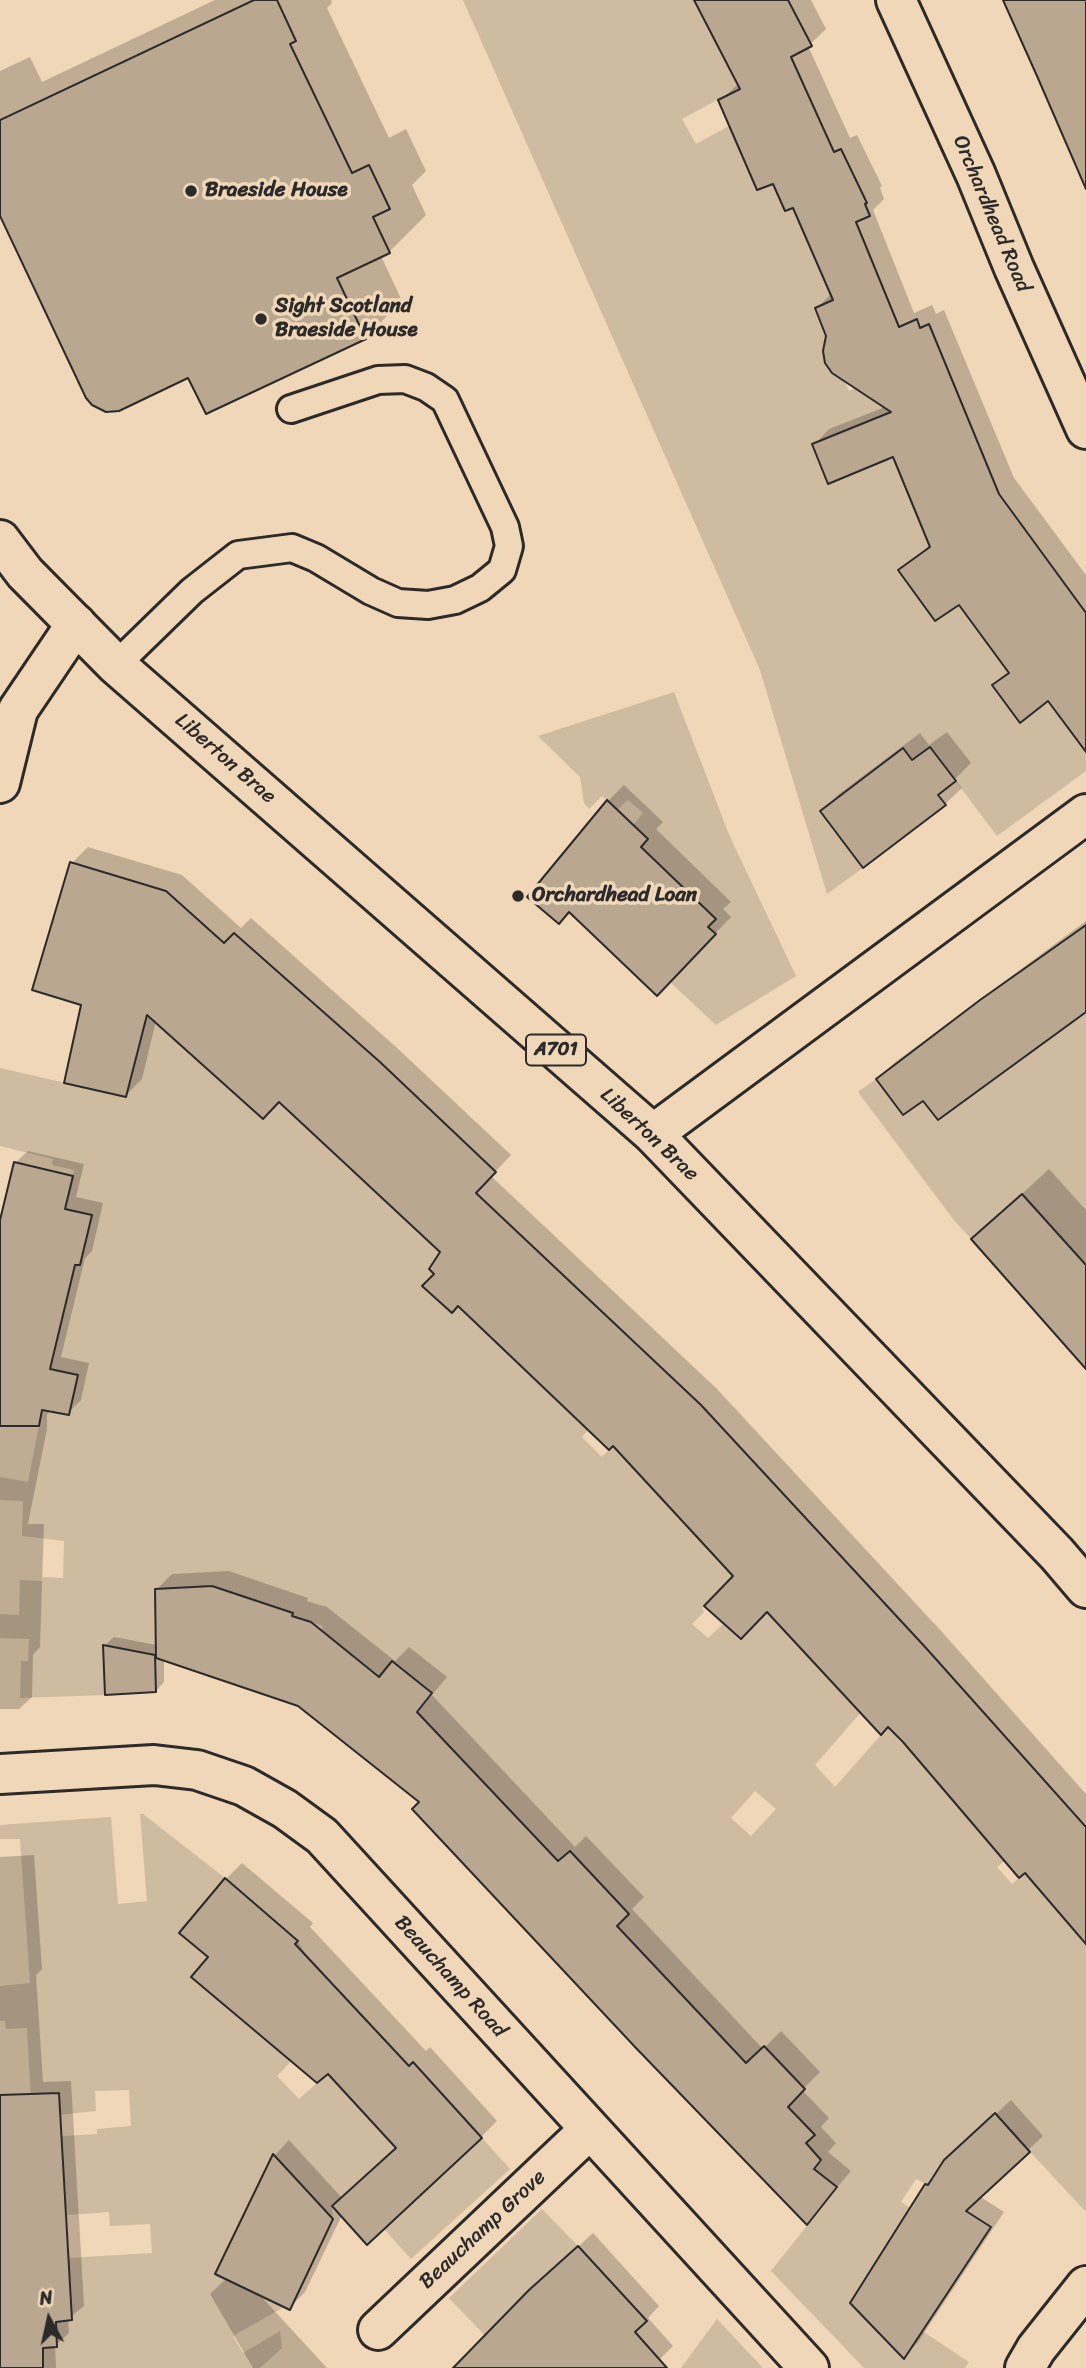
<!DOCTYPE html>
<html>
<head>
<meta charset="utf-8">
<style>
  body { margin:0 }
  #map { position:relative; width:1086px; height:2368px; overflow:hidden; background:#efd7b7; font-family:Sriracha,sans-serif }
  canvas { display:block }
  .north { position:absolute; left:14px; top:2284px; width:70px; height:70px; -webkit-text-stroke:5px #efd7b7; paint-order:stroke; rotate:352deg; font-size:19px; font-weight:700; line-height:28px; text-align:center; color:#2b2b2b }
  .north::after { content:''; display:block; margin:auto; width:24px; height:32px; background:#2b2b2b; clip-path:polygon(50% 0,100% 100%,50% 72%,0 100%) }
</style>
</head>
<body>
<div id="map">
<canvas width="1086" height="2368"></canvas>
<div class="north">N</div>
</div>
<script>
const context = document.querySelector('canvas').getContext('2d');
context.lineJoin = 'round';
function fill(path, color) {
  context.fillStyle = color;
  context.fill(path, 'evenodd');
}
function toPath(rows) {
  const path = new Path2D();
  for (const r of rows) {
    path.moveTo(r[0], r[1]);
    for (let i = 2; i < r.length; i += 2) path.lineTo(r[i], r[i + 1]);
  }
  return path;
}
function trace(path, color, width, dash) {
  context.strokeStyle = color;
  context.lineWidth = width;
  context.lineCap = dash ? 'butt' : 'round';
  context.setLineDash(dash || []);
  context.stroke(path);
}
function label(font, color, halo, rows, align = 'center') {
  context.font = font + ' Sriracha,sans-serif';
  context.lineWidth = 7;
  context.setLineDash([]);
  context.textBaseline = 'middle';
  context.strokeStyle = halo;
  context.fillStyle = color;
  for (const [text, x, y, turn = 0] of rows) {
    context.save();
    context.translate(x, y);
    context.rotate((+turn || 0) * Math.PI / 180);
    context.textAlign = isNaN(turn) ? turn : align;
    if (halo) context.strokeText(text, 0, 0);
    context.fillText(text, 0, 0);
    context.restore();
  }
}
fill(toPath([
  [463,0,694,0,739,88,682,119,696,144,804,85,814,108,752,135,747,167,757,190,773,184,793,208,808,243,880,281,815,308,829,344,824,346,823,358,832,373,836,376,841,374,849,391,893,373,906,406,812,444,827,483,893,457,919,520,997,488,1001,496,898,570,935,621,959,605,1078,603,1086,611,1086,616,1020,723,1049,701,1086,752,1086,771,997,836,930,747,912,760,903,748,821,811,863,868,827,894,760,670],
  [674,692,730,837,796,976,716,1025,670,982,716,935,708,927,715,919,623,866,648,839,633,825,643,813,628,800,617,810,602,796,589,809,584,803,580,777,538,736],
  [174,897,211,931,189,955,158,1025,188,1052,205,1034,248,1073,232,1091,263,1119,280,1101,340,1130,325,1146,351,1171,367,1154,491,1207,431,1270,434,1274,422,1286,452,1313,463,1301,602,1312,622,1330,573,1381,593,1424,582,1437,602,1457,626,1432,667,1504,683,1522,697,1508,742,1567,702,1608,704,1612,692,1624,708,1638,724,1623,741,1639,769,1610,861,1682,913,1634,928,1650,862,1711,815,1765,835,1787,888,1727,902,1743,908,1738,1011,1855,997,1867,1012,1884,1025,1873,1086,1927,1086,2209,1085,2211,995,2114,956,2149,928,2185,916,2179,901,2202,912,2209,850,2302,903,2359,922,2331,969,2362,965,2368,864,2368,771,2271,837,2188,814,2169,821,2160,806,2143,815,2135,788,2107,805,2089,764,2046,700,2107,697,2105,694,2108,692,2106,725,2074,597,1944,629,1914,570,1851,507,1910,550,1852,463,1760,373,1766,432,1693,393,1661,379,1677,346,1650,321,1634,323,1626,302,1619,272,1676,293,1613,213,1586,155,1589,155,1655,104,1645,105,1695,20,1698,21,1661,28,1661,29,1639,0,1638,0,1614,19,1615,20,1580,42,1581,43,1577,63,1578,64,1541,22,1536,23,1501,0,1500,0,1477,28,1482,42,1410,78,1375,50,1369,65,1298,74,1264,80,1265,92,1215,65,1209,74,1170,52,1165,53,1159,0,1146,0,1068,126,1097],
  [755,1791,776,1809,751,1836,731,1818],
  [1086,1012,1086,1265,1022,1194,971,1239,953,1219,858,1092,876,1079,903,1115,923,1101,938,1120],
  [140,1814,143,1814,225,1878,179,1932,208,1957,191,1977,236,2014,298,1941,307,1956,320,1969,260,2025,292,2060,277,2076,299,2099,348,2055,361,2110,430,2185,482,2138,510,2169,411,2259,349,2190,332,2206,333,2220,273,2155,215,2274,284,2307,233,2336,243,2353,280,2331,282,2348,260,2368,43,2368,43,2348,57,2347,56,2322,72,2320,71,2300,0,2262,152,2253,150,2224,110,2226,109,2212,67,2215,62,2150,0,2154,0,2140,97,2134,97,2129,131,2126,129,2090,95,2091,96,2111,32,2118,27,2028,6,2029,5,2021,0,2021,0,1986,30,1983,20,1839,0,1839,0,1825,111,1817,118,1904,147,1901],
  [542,2209,578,2246,525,2294,516,2368,449,2298],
  [717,2319,763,2368,681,2368]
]), '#cfbba0');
fill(toPath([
  [215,0,331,0,332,3,327,8,389,138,406,129,426,171,412,185,426,215,389,252,381,256,402,301,365,338,189,376,0,212,0,71,30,57,42,82],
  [696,0,811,0,826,29,808,46,850,138,857,135,882,186,880,188,884,199,873,210,914,313,932,305,936,314,944,310,1014,478,1086,575,1086,749,1049,699,995,686,1009,671,960,602,900,571,931,544,894,455,814,445,829,429,885,407,828,336,817,308,832,293,794,206,774,181,720,101,739,83],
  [947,732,971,763,955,779,962,788,945,804,863,866,823,811,839,794,920,733,929,745],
  [624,785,663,822,656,829,731,902,723,909,731,917,657,994,608,801],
  [88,847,182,875,241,928,251,918,396,1047,511,1155,491,1176,717,1389,942,1632,1086,1794,1086,1942,1026,1870,888,1725,735,1577,614,1443,436,1274,442,1251,279,1100,156,1021,142,1079,126,1095,84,1004,72,863],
  [1086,921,1086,1010,924,1099,878,1079,894,1063],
  [28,1151,84,1164,76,1197,103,1203,92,1251,85,1258,61,1357,89,1363,81,1400,68,1413,51,1410,47,1415,47,1429,28,1524,44,1524,40,1647,33,1655,32,1697,19,1709,0,1709,0,1228,15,1163],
  [1049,1169,1086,1210,1086,1367,973,1239],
  [229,1571,308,1598,307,1601,327,1607,395,1661,409,1647,447,1677,432,1695,575,1847,586,1836,644,1897,632,1909,763,2049,781,2031,820,2072,802,2090,829,2118,821,2127,836,2143,828,2152,851,2171,807,2223,422,1801,299,1704,164,1659,164,1682,156,1691,107,1693,105,1645,114,1637,157,1645,156,1590,172,1574],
  [34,1855,42,1969,36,1975,43,2082,71,2081,84,2306,68,2319,69,2333,55,2346,56,2368,0,2368,0,1857],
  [242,1863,313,1923,310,1927,426,2051,430,2047,497,2121,481,2137,342,2215,305,2292,289,2308,258,2293,327,2368,253,2368,210,2294,227,2278,217,2273,275,2155,289,2140,342,2198,398,2147,328,2071,210,1957,226,1879],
  [1011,2100,1043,2136,979,2196,1004,2212,918,2342,904,2357,926,2185,961,2146],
  [593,2233,659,2306,648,2318,673,2346,660,2359,633,2368,481,2368,545,2277]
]), '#0003');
const building = toPath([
  [254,0,277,0,296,41,290,44,352,173,369,165,390,209,373,217,390,253,337,278,366,339,206,414,188,378,119,411,106,412,92,405,86,398,0,216,0,120,254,0],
  [694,0,788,0,812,46,791,57,834,152,841,149,867,203,865,204,870,216,856,222,899,327,917,319,920,328,929,324,999,494,1086,613,1086,752,1048,701,1020,723,992,685,1009,673,959,605,935,621,898,570,930,547,893,457,828,484,812,444,891,412,832,373,825,363,823,351,826,336,815,308,833,300,793,208,785,211,773,184,757,190,718,100,740,89,694,0],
  [1003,0,1086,0,1086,189,1037,76,1003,0],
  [930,747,956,781,938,795,946,805,863,868,820,811,903,748,912,760,930,747],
  [607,800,648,839,641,847,716,919,708,927,716,934,657,996,569,912,559,924,527,897,607,800],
  [70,862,166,891,224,943,234,933,380,1062,496,1172,476,1193,701,1405,926,1648,1086,1827,1086,1944,1025,1873,1019,1878,903,1742,888,1727,881,1735,767,1612,741,1639,704,1606,733,1576,613,1446,609,1450,458,1306,452,1313,422,1286,434,1274,429,1269,440,1252,279,1102,263,1119,147,1015,126,1097,64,1083,81,1005,32,990,70,862],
  [1086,925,1086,1012,938,1120,923,1101,903,1115,876,1079,980,1000,1086,925],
  [14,1162,73,1176,65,1209,92,1215,80,1265,75,1265,50,1369,78,1375,69,1415,42,1410,39,1426,0,1426,0,1220,14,1162],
  [1022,1194,1086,1265,1086,1369,971,1239,1022,1194],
  [212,1586,293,1613,292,1616,311,1622,379,1677,392,1661,432,1693,417,1712,558,1861,570,1851,629,1914,617,1926,746,2063,764,2046,805,2089,788,2107,815,2135,806,2143,821,2160,814,2169,837,2187,807,2225,636,2048,412,1809,419,1802,298,1706,156,1658,155,1589,212,1586],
  [103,1645,155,1655,156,1692,105,1695,103,1645],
  [225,1878,298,1941,295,1944,409,2066,413,2062,482,2138,367,2245,332,2206,396,2148,328,2074,317,2083,191,1977,208,1957,179,1933,225,1878],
  [59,2093,72,2320,56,2322,57,2347,43,2348,43,2368,0,2368,0,2095,59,2093],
  [995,2113,1030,2152,966,2211,991,2227,904,2359,850,2303,925,2184,928,2185,944,2160,995,2113],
  [273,2154,333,2219,290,2310,215,2274,273,2154],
  [578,2246,647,2321,635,2332,667,2368,453,2368,529,2290,578,2246]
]);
fill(building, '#b9a790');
trace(building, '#2b2b2b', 2);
const service = toPath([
  [116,665,192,591,238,555,292,548,316,558,371,591,398,603,428,605,455,600,480,588,502,570,509,546,505,527,445,400,426,387,405,379,378,380,291,409]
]);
const minor = toPath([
  [896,0,976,175,1014,268,1086,429],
  [653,1134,1086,814],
  [0,1774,154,1765,197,1770,244,1786,285,1809,322,1836,809,2368],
  [378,2330,589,2130],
  [1025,2368,1036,2349,1086,2286]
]);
const tertiary = toPath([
  [0,783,18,710,76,624]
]);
const primary = toPath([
  [0,540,25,573,116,665,653,1134,1057,1554,1086,1588]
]);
trace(service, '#2b2b2b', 32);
trace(minor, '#2b2b2b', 44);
trace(tertiary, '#2b2b2b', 44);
trace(primary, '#2b2b2b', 44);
trace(service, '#efd7b7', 26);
trace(minor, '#efd7b7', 38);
trace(tertiary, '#efd7b7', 38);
trace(primary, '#efd7b7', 38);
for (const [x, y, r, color] of [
  [191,191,7,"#2b2b2b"],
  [261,319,7,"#2b2b2b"],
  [518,896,7,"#2b2b2b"]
]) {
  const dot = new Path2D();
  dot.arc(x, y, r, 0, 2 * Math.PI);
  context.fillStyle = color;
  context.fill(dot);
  trace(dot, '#efd7b7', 2.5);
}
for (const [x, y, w] of [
  [556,1050,60]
]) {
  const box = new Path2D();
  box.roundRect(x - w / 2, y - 15.5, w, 31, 5);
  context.fillStyle = '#efd7b7';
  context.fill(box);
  trace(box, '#2b2b2b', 2);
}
label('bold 19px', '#2b2b2b', null, [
  ["A701",556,1050]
]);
label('bold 21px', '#2b2b2b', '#efd7b7', [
  ["Braeside House",205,191],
  ["Sight Scotland",275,307],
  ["Braeside House",275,331],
  ["Orchardhead Loan",532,896]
], 'left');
label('21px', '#2b2b2b', '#efd7b7', [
  ["Orchardhead Road",991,214,67],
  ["Liberton Brae",225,759,41],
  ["Liberton Brae",649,1135,43],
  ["Beauchamp Road",450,1977,48],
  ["Beauchamp Grove",483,2230,-43]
]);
</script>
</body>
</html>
